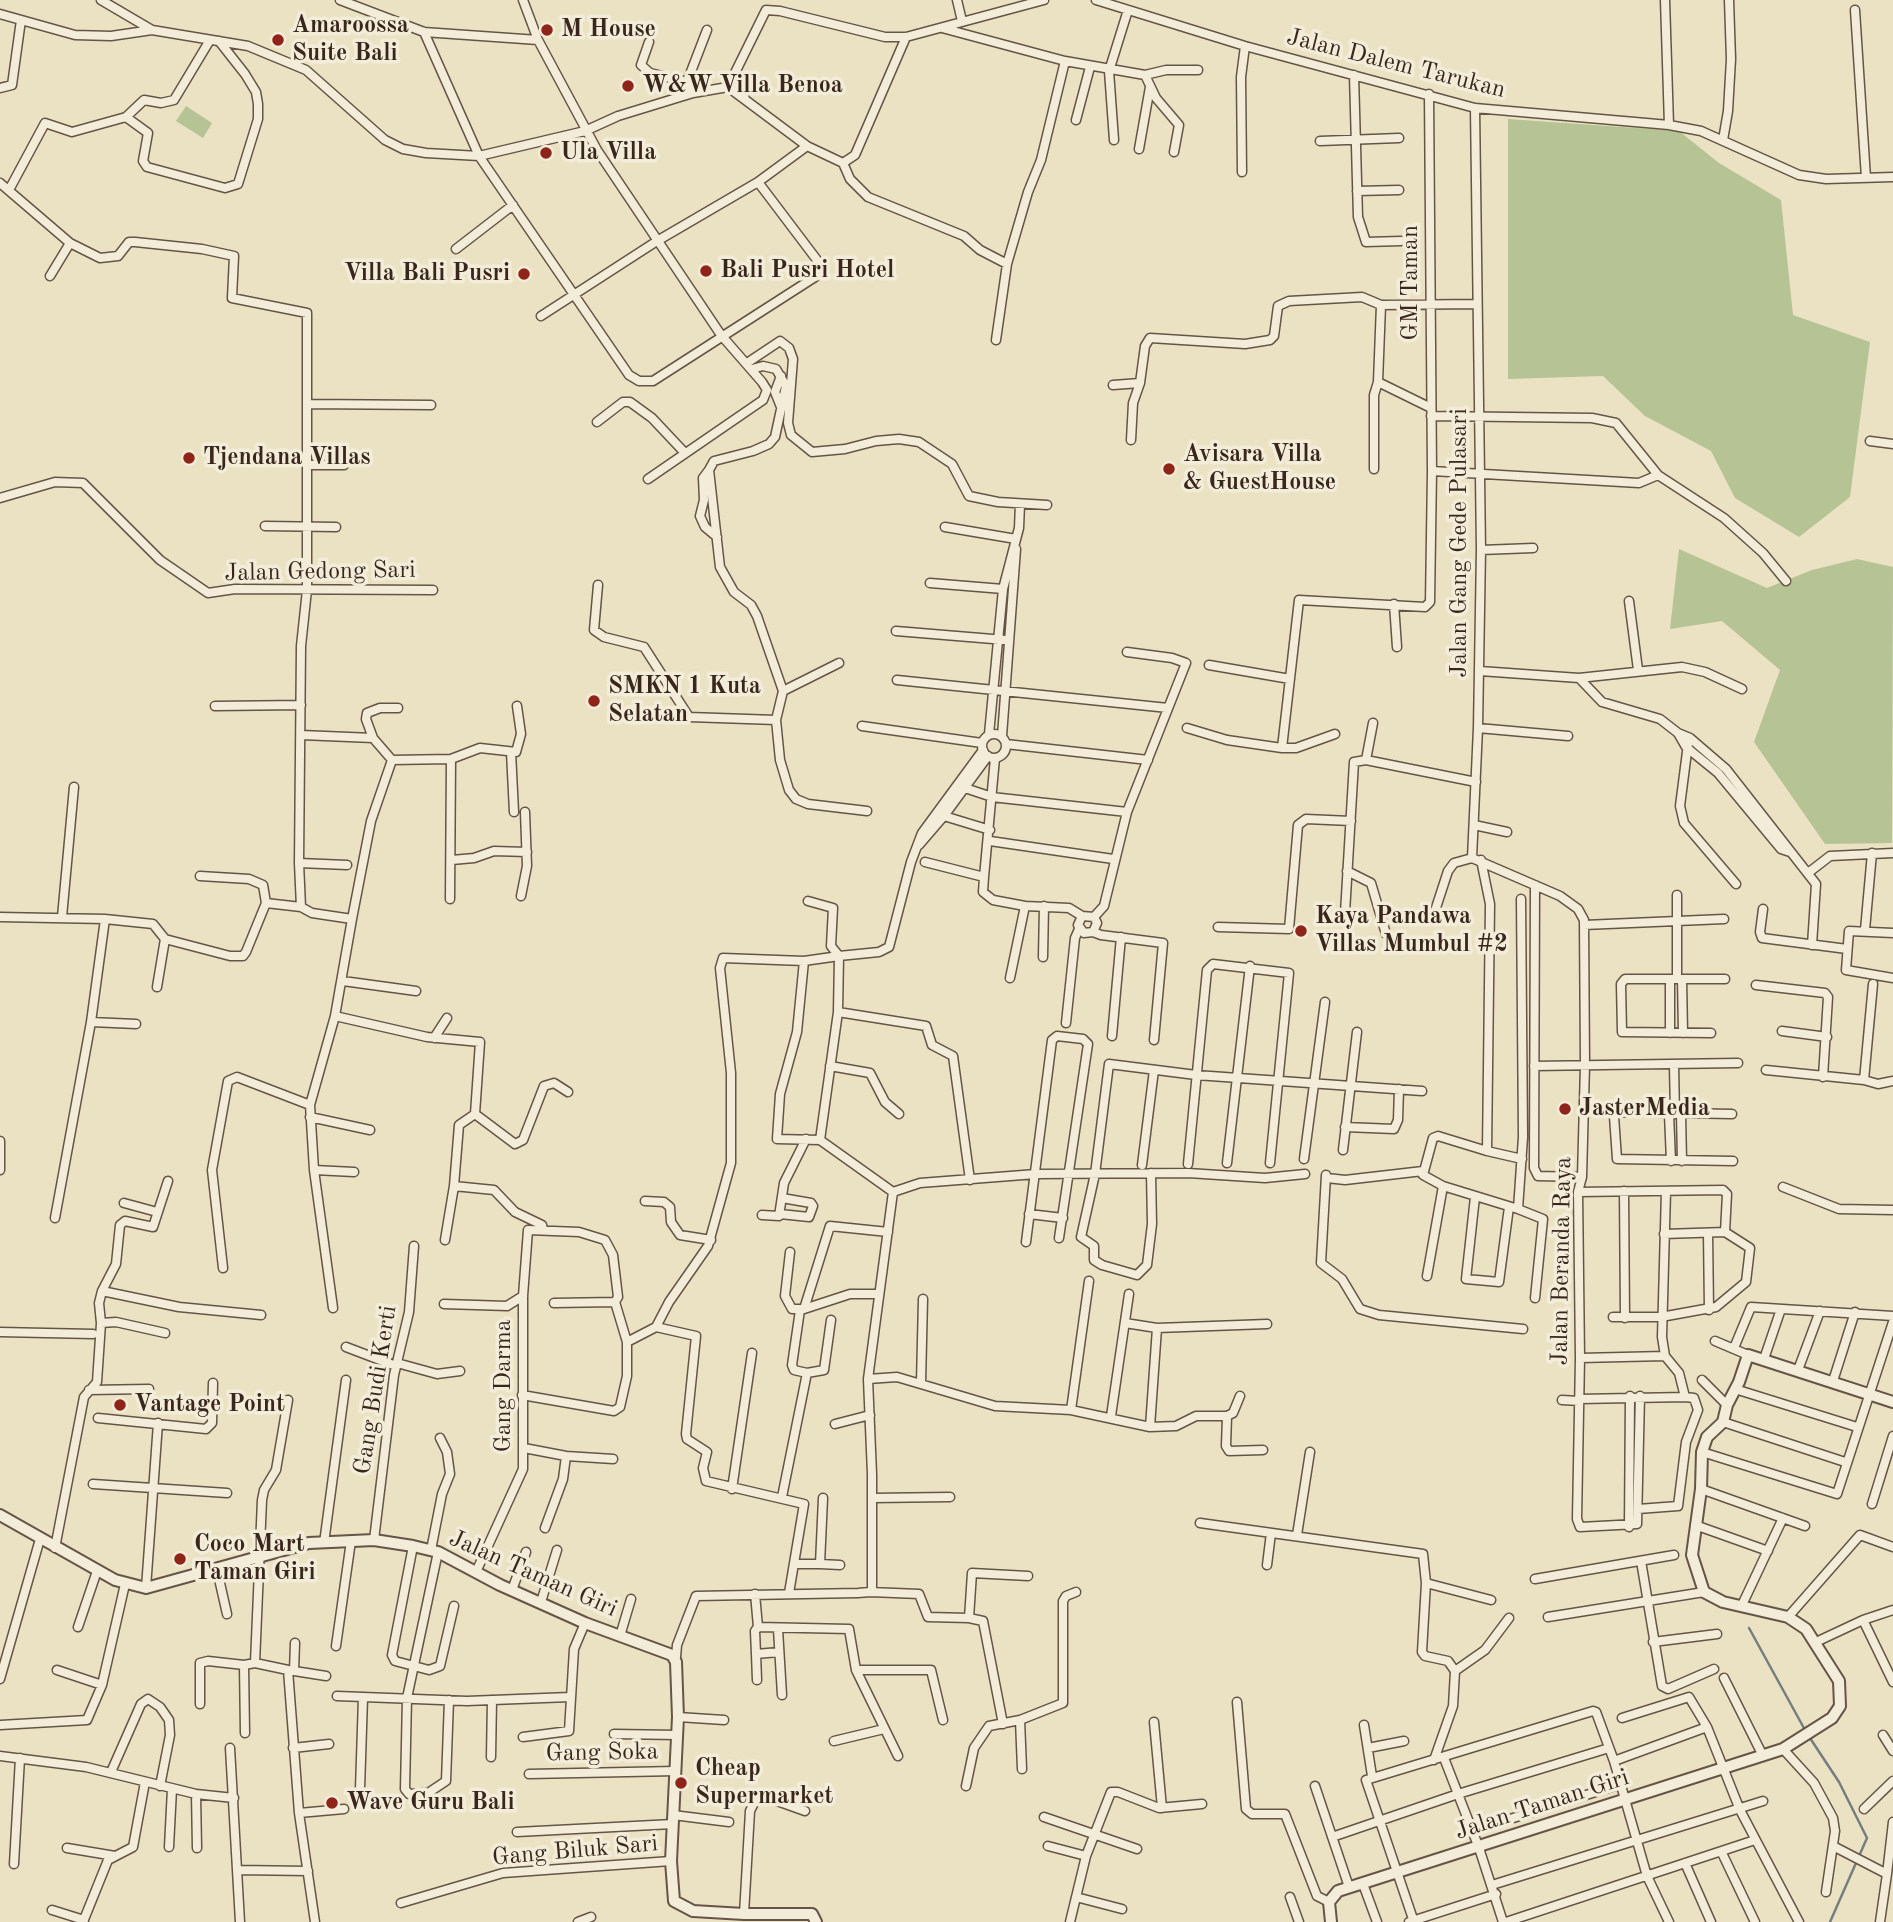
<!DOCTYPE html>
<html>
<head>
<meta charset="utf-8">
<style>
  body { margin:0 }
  canvas { display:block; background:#ebe2c4 }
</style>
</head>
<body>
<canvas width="1893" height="1922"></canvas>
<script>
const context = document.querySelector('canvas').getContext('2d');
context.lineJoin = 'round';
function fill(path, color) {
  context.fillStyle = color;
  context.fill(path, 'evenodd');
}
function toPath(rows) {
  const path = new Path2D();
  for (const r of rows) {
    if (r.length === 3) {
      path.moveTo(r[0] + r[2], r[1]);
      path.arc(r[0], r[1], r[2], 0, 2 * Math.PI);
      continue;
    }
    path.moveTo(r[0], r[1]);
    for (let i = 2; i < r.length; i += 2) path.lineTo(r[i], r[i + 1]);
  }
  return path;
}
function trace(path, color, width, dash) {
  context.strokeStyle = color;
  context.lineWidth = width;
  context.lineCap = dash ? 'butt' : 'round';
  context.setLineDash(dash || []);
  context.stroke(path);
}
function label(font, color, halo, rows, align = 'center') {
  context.font = font + ' "Old Standard TT",serif';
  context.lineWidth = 7;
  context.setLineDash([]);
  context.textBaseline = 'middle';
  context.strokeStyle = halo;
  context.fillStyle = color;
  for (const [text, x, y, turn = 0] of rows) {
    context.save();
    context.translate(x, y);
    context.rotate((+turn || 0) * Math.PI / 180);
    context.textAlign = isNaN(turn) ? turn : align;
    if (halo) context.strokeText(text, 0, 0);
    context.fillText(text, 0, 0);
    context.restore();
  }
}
fill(toPath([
  [186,106,212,123,203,138,176,121],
  [1508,119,1679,131,1719,163,1781,200,1793,315,1870,342,1850,497,1799,537,1735,498,1711,451,1645,416,1603,376,1508,379],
  [1679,549,1767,588,1812,570,1857,559,1893,567,1892,843,1825,844,1754,742,1780,670,1722,621,1670,629]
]), '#b6c395');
trace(toPath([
  [1749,1628,1805,1730],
  [1808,1735,1839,1782,1867,1838,1830,1922]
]), '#757f7e', 2.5);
const minor = toPath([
  [101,0,152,30],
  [340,0,424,32,538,40,597,150,721,335,762,382,767,390,763,400,648,479],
  [523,0,538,40],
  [957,0,962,21],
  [1096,0,1245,46,1475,108,1669,125,1701,131,1799,175,1826,179,1893,177],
  [1665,0,1669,125],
  [1855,10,1866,178],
  [0,14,75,35,111,36,152,30,248,46,306,70,385,140,403,149,426,153,479,156,585,131,618,116,693,93,728,87,807,146,843,163,855,155,906,37],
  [942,28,1065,61,1145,75,1156,98,1179,125,1174,152],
  [424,32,479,156,629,375,639,381,653,381,815,277,818,269,817,260,758,182],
  [649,42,641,65,650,73,687,82,693,93],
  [736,72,745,99],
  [1145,75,1166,70,1198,70],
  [1354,75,1358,217,1366,242,1401,241],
  [687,82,707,30],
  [728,87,766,10,780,11,885,37,906,37,1044,0],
  [0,88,12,85,21,20],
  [1475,108,1481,550,1478,728,1472,858,1560,896,1578,909,1584,920,1585,1065,1582,1177,1578,1192,1580,1358,1577,1519,1580,1527,1637,1524,1640,1396],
  [126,117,148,133,143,161,147,167,225,188,238,184,258,119,258,104,256,92,245,74,219,41],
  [1076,120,1090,67],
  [1114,140,1109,71,1128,10],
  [1723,140,1728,111,1731,59,1729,0],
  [1320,141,1399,138],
  [1139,149,1150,87],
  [843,163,850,179,868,197,964,236,980,250,1007,264],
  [1242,172,1241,77,1245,46],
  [0,183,70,243,100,258,118,256,129,242,135,242,202,249,234,256,232,298,307,313,307,590,301,646,299,863,301,907,312,913,352,919,371,821,392,760,373,738,301,735],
  [9,190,45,123,72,132,126,117,144,100,161,103,174,100,210,40],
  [1357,191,1399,190],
  [456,249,513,205],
  [50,276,70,243],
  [1381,305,1378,382,1431,408],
  [541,316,657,241,758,182,807,146],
  [996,340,1007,264,1028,192,1041,160,1065,61],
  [747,363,780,341,789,348,793,359,788,423,791,435,812,452,845,449,876,441,899,439,919,442,952,464,969,496,998,502,1047,505],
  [752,369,763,366,776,369,786,386,775,437,769,444,753,451,714,461,709,470,720,567,734,592,751,605,757,616,783,691],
  [1113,385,1140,383],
  [307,404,431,405],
  [781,407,775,392,781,376],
  [1431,416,1592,418,1616,423,1658,475,1724,518,1763,553,1786,581],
  [597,422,623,402,630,402,652,418,684,452],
  [1131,440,1133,403,1140,383,1145,346,1150,338,1245,344,1270,340,1274,336,1278,306,1289,301,1362,297,1381,305,1476,304],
  [1870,441,1893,444],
  [307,465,344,465],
  [1374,469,1374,395,1378,382],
  [709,470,703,478,704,500,700,516,705,527,717,537],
  [1432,471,1639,483,1658,475],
  [0,498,55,482,83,483,160,560,208,593,235,589,433,590],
  [265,526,336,527],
  [945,527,1016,539],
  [1481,550,1533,548],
  [930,583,1003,589],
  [598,585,594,630,604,637,644,647,689,717,776,720,780,760,789,790,796,799,808,804,867,811],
  [1629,601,1638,670],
  [1394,604,1397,647],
  [896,631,1005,640],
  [1209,665,1290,679],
  [1480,671,1579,678,1602,702,1660,719,1678,733,1686,747,1718,773,1781,849,1790,852],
  [1579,678,1682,667,1705,672,1742,689],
  [897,680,1168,708],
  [215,706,301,705],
  [776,720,783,691,839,663],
  [862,726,982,743],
  [1187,728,1227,740,1282,748,1296,748,1335,734],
  [1478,728,1568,736],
  [1678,733,1690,738,1726,769,1816,884,1812,945],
  [989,734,1003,589,1019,528,1020,504],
  [994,746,12],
  [1002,736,1016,549],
  [373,738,366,719,367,713,380,708,398,708],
  [1006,744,1148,760],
  [1688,744,1680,806,1684,823,1736,884],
  [1282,748,1299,600,1425,607,1430,602,1432,471,1429,94],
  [511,752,514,812],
  [392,760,451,759,480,748,516,752,521,734,517,706],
  [1366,760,1373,723],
  [965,788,992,797,1127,812],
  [944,816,990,830],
  [1474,825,1507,832],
  [990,841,1113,859],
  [919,845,944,816,988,756],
  [452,860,474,858,494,851,527,852],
  [1481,860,1490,904,1487,1151,1438,1136,1433,1138,1423,1175,1443,1186,1518,1209],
  [925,862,984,877,995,758],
  [299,863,347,865],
  [1347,871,1371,883,1386,934],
  [1808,873,1830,856,1893,853],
  [984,877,983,892,993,900,1025,906,1069,908,1082,916],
  [1535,885,1534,1168,1538,1176,1582,1177],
  [1677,895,1677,979],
  [521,896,527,866,525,812],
  [450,899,451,759],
  [1521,899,1523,1137,1518,1209,1543,1219,1535,1298],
  [808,901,833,908,831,946,839,956],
  [266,903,301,907],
  [1763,909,1760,932,1762,938,1847,949],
  [1345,913,1354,762,1366,760,1476,782],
  [0,917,105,919,153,924,165,939,157,987],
  [62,917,74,787],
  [1094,917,1104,906,1127,812,1186,663,1172,658,1127,652],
  [1432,920,1448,871,1454,863,1472,858],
  [1584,925,1724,919],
  [1218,927,1289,929,1298,825,1306,819,1351,821],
  [1865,930,1872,853],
  [1093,932,1097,923,1094,917,1082,916,1078,925,1084,933,1093,932,1101,935,1163,943,1154,1040],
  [1893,933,1849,931,1846,970,1893,978],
  [165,939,230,956,243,956,246,952,266,903,263,885,249,879,200,876],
  [839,956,804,961,797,1032,780,1094,777,1139,820,1140,893,1192],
  [1043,957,1044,906],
  [1010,978,1025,906],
  [1670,979,1670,1033],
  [1682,979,1683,1033],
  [343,981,416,991],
  [1756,985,1825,993,1828,997,1823,1077],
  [838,1012,926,1026,932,1045,953,1056,970,1180],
  [335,1016,427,1037,480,1042,475,1114,515,1144,523,1140,544,1086,554,1083,568,1092],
  [91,1022,136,1024],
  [1066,1023,1075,938,1079,929],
  [1782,1031,1827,1037],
  [1711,1033,1622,1032,1621,984,1625,979,1725,979],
  [1112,1036,1121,937],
  [434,1038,447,1018],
  [1674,1065,1675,1114],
  [830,1066,870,1073,885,1102,899,1114],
  [1534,1066,1738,1063],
  [1766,1070,1864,1080,1878,1084,1893,1081],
  [1864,1080,1873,984],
  [1669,1114,1671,1161],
  [1681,1114,1682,1161],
  [1732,1114,1619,1112,1614,1116,1617,1159,1733,1161],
  [310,1117,370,1130],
  [1345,1127,1394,1129,1398,1120,1399,1089],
  [820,1140,838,1012,839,956,879,952,889,947,911,862,922,833,983,750],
  [0,1141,0,1170],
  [1343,1150,1357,1032],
  [1487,1151,1522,1159],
  [1304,1159,1325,1002],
  [1227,1163,1250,966],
  [1188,1164,1207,970,1213,964,1289,973,1270,1163],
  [1142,1165,1154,1070],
  [314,1170,354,1172],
  [1151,1173,1152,1224,1147,1265,1137,1275,1102,1265,1094,1260,1094,1246,1081,1237,1095,1174,1109,1064,1196,1075,1422,1091],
  [1326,1175,1321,1263,1342,1279,1360,1309,1379,1315,1523,1329],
  [1327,1178,1345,1180,1423,1171],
  [454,1186,494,1190,515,1212,542,1225,543,1229],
  [1783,1187,1839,1209,1893,1210],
  [1624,1191,1625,1318],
  [1578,1192,1723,1190,1727,1194,1725,1232,1750,1248,1746,1282,1716,1307,1661,1317,1613,1317],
  [1475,1197,1466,1279,1499,1282,1509,1207],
  [645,1201,664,1202,670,1207,671,1222,680,1235,711,1240],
  [124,1203,157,1212],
  [780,1214,809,1217,813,1206,811,1203,782,1198],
  [1029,1214,1063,1218],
  [762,1215,779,1216,784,1183,806,1139],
  [55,1218,91,1022,105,919],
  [1708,1233,1709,1310],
  [1664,1234,1725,1232],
  [445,1240,454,1186,459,1125,475,1114],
  [1026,1242,1052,1040,1057,1036,1083,1039,1088,1044,1059,1238],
  [790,1252,785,1296,792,1309,804,1309,850,1294,879,1294],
  [223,1268,212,1170,228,1081,237,1077,310,1105],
  [1427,1276,1443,1186],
  [102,1291,179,1307,261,1315],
  [554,1303,615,1302,627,1342],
  [444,1304,507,1306,523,1296],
  [333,1308,314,1170,310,1105,335,1016,352,919],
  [804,1309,830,1226,888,1232],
  [800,1310,792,1365,794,1370,807,1373,824,1370,831,1320],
  [101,1323,116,1322,165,1333],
  [1125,1323,1157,1328,1267,1324],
  [656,1327,696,1336,686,1434,687,1439,707,1452,703,1468,706,1481,804,1504,789,1593],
  [0,1332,93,1334],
  [1715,1341,1748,1355],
  [346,1347,396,1366],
  [1734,1348,1751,1307,1893,1316],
  [1580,1358,1665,1356],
  [1764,1359,1781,1309],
  [397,1363,437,1374,460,1371],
  [1798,1370,1820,1311],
  [868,1379,897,1377,995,1406,1071,1410,1150,1427,1176,1426,1196,1416,1227,1416,1233,1413,1240,1396],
  [1702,1380,1727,1405],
  [1833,1381,1855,1312],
  [921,1383,923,1299],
  [1735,1389,1857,1427],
  [89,1390,149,1389],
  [522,1395,614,1411,620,1407,627,1376,627,1342,656,1327,669,1302,708,1246,731,1163,731,1073,720,968,723,958,804,961],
  [1579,1399,1685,1397],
  [1562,1400,1579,1401],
  [1071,1410,1089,1281],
  [1111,1416,1129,1294],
  [1227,1416,1226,1446,1229,1451,1263,1450],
  [98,1418,206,1429,212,1423,213,1383],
  [1723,1422,1845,1462],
  [835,1424,870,1415],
  [1150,1427,1157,1328],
  [524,1448,566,1456,613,1459],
  [1702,1452,1837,1494,1893,1322],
  [93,1484,227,1493],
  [732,1489,752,1353],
  [1701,1489,1805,1526],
  [782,1497,807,1373],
  [872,1498,950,1497],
  [1872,1504,1893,1436],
  [1638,1509,1678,1506,1686,1442,1698,1410,1694,1398,1685,1397,1679,1373,1665,1356,1662,1337,1666,1191],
  [1200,1523,1423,1554,1426,1583,1422,1652,1425,1656,1448,1661,1455,1671,1453,1706,1434,1760],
  [1695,1525,1768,1551],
  [1629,1527,1630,1396],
  [545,1528,563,1479,566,1456],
  [1297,1535,1310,1452],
  [374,1540,394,1375,409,1312,414,1246],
  [324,1543,346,1380],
  [413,1546,392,1655,395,1661,429,1670,440,1666,454,1606],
  [55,1548,84,1397,97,1382,101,1323,99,1303,102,1291,116,1264,120,1225,125,1221,153,1227,168,1181],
  [431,1550,442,1494,450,1474,447,1452,440,1438],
  [438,1552,407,1698,405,1789,409,1794,428,1793,446,1781,449,1700],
  [1641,1561,1662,1686,1668,1689,1714,1669],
  [795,1564,820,1564,823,1498],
  [820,1564,840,1565],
  [1267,1565,1271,1533],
  [217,1570,227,1614],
  [476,1572,523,1469,523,1296,528,1230,579,1232,605,1240,613,1255,618,1297,615,1302],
  [1535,1579,1674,1555],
  [1426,1583,1491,1600],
  [146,1588,158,1423],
  [512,1590,526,1552],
  [870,1592,919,1594,928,1617,969,1618,983,1621,1003,1724],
  [755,1594,758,1627,849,1629,856,1670,898,1756],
  [541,1602,557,1550],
  [1742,1605,1783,1518],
  [1548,1617,1704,1592],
  [1788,1617,1860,1535,1893,1547],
  [969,1618,972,1573,1028,1576],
  [1863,1620,1893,1682],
  [78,1627,97,1571],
  [758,1627,755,1631,756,1654,779,1652],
  [778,1629,782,1695],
  [620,1636,631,1599],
  [1653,1642,1717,1634],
  [1816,1642,1863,1620,1893,1610],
  [336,1646,351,1541],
  [756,1654,757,1680],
  [676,1657,677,1645,696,1596,858,1593,870,1592,872,1589,872,1474,868,1379,893,1192,920,1183,1036,1174,1188,1173,1265,1178,1305,1174],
  [255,1663,262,1500,264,1490,276,1470,288,1400],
  [57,1670,102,1685],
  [288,1670,326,1676],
  [856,1670,931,1670,943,1720],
  [294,1671,295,1643],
  [1455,1671,1485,1650,1509,1618],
  [1724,1678,1763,1756],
  [0,1679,40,1539],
  [337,1696,467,1701,570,1697],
  [1237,1702,1246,1809,1252,1814,1285,1814,1317,1896,1329,1902],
  [200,1704,200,1663,208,1661,244,1665],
  [678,1717,724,1720],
  [1622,1718,1689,1697,1707,1727,1740,1810,1799,1922],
  [1020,1720,1022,1769],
  [1154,1722,1162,1808],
  [0,1725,87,1720,102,1685,125,1584],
  [1364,1725,1372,1776],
  [245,1733,244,1665,255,1663,288,1670,299,1813,315,1922],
  [614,1734,678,1735],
  [1883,1735,1893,1751],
  [523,1737,569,1731,574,1649,585,1623],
  [834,1741,884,1729],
  [230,1748,240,1922],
  [293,1748,329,1744],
  [1368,1748,1404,1741],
  [1783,1749,1814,1783,1833,1818,1835,1831,1826,1892],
  [0,1756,86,1767,196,1794,234,1798],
  [491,1757,492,1700],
  [1444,1758,1479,1848,1503,1922],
  [1614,1761,1707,1727],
  [111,1772,141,1704,148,1699,160,1707,169,1720,170,1735,160,1786],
  [529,1774,676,1771],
  [966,1786,974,1748,989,1726,1020,1720,1063,1703,1063,1601,1066,1596,1076,1592],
  [1315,1786,1349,1887],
  [360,1789,363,1698],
  [196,1794,197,1848],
  [1864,1809,1893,1781],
  [299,1813,344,1809],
  [673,1815,729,1822],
  [1044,1817,1137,1849],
  [1472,1831,1621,1784],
  [517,1832,673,1824],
  [1332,1837,1458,1794,1609,1748],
  [1048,1846,1086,1856],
  [1833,1846,1887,1874,1880,1922],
  [169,1847,172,1789],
  [67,1848,115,1856],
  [1722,1853,1755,1922],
  [1685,1863,1711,1922],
  [14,1864,20,1758],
  [238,1870,308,1871],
  [1887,1874,1893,1822],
  [1363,1884,1377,1922],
  [1492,1885,1763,1801],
  [1076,1897,1122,1909],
  [1290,1897,1299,1922],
  [401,1903,503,1873,671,1861],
  [52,1910,84,1920],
  [744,1914,750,1811,756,1799,766,1797,805,1811],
  [83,1922,108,1860,133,1847,145,1782],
  [578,1922,591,1917],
  [1070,1922,1086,1856,1111,1792,1118,1792,1159,1808,1202,1804],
  [1409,1922,1496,1894],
  [1414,1922,1366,1780,1593,1711,1596,1712,1614,1761,1647,1876,1669,1922],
  [1506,1922,1755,1840]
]);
const tertiary = toPath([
  [0,1515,115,1580,146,1588,309,1543,374,1540,413,1546,438,1552,500,1585,585,1623,672,1655,676,1662,678,1717,671,1861,674,1901,693,1911,744,1914,812,1914,816,1922],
  [1331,1922,1329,1902,1338,1891,1783,1749,1832,1718,1840,1706,1839,1681,1806,1629,1788,1617,1723,1602,1704,1592,1692,1555,1701,1489,1702,1452,1707,1437,1723,1422,1727,1405,1739,1382,1748,1355,1893,1402]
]);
trace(minor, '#665547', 11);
trace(tertiary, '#665547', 14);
trace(minor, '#f2ecd9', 8);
trace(tertiary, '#f2ecd9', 10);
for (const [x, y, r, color] of [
  [547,30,7,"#8f2418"],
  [278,40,7,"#8f2418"],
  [628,86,7,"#8f2418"],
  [546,153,7,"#8f2418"],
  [706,271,7,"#8f2418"],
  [524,274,7,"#8f2418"],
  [189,458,7,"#8f2418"],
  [1169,469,7,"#8f2418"],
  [594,701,7,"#8f2418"],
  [1301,931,7,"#8f2418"],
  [1565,1109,7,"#8f2418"],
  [120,1405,7,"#8f2418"],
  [180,1559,7,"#8f2418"],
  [681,1783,7,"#8f2418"],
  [332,1803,7,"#8f2418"]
]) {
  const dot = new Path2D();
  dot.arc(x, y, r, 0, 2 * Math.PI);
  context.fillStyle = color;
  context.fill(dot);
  trace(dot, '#f2ecd9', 2.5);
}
label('bold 24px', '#39261d', '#f2ecd9', [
  ["Amaroossa",292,26],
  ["Suite Bali",292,54],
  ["M House",561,30],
  ["W&W Villa Benoa",642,86],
  ["Ula Villa",560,153],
  ["Bali Pusri Hotel",720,271],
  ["Villa Bali Pusri",510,274,"right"],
  ["Avisara Villa",1183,455],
  ["& GuestHouse",1183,483],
  ["Tjendana Villas",203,458],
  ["SMKN 1 Kuta",608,687],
  ["Selatan",608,715],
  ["Kaya Pandawa",1315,917],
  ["Villas Mumbul #2",1315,945],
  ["JasterMedia",1579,1109],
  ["Vantage Point",134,1405],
  ["Coco Mart",194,1545],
  ["Taman Giri",194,1573],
  ["Cheap",695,1769],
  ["Supermarket",695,1797],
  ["Wave Guru Bali",346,1803]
], 'left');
label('24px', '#39261d', '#f2ecd9', [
  ["Jalan Dalem Tarukan",1396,64,14],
  ["GM Taman",1411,283,-90],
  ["Jalan Gang Gede Pulasari",1460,543,-90],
  ["Jalan Gedong Sari",320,572,-1],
  ["Jalan Beranda Raya",1562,1261,-89],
  ["Gang Darma",504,1386,-90],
  ["Gang Budi Kerti",376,1390,-81],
  ["Jalan Taman Giri",533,1574,24],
  ["Gang Soka",602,1753,-1],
  ["Jalan Taman Giri",1542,1805,-18],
  ["Gang Biluk Sari",575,1851,-5]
]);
</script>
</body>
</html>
